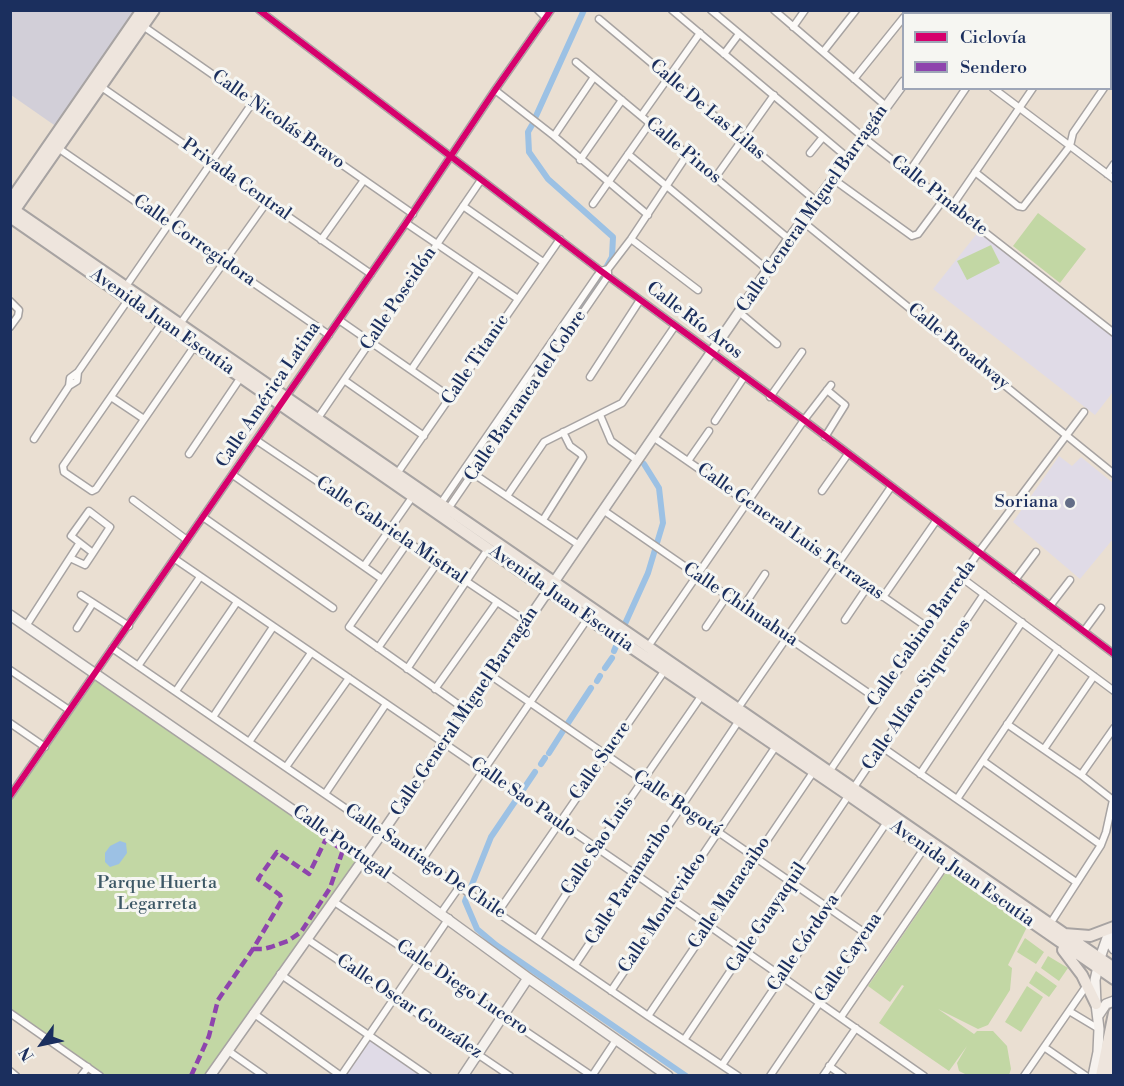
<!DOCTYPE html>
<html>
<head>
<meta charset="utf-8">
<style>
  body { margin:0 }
  #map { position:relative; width:1124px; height:1086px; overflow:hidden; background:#eadfd2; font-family:"Libre Bodoni",serif }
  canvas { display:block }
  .frame { position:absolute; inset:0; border:12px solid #1b2f5e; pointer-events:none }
  .legend { position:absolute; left:902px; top:12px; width:210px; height:78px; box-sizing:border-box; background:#f6f6f2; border:2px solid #9ea6b7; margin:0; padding:8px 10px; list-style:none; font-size:18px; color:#1b2f5e }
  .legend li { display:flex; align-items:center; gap:12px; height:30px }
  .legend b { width:30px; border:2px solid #9ea6b7 }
  .north { position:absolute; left:12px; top:1014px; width:60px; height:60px; -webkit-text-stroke:4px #f6f6f2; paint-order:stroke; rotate:237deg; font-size:16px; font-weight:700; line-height:24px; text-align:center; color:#1b2f5e }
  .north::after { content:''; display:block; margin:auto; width:21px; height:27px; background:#1b2f5e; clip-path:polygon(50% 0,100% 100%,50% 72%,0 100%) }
</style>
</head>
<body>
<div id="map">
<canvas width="1124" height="1086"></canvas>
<div class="frame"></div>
<ul class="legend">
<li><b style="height:8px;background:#d6006c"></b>Ciclovía</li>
<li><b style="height:8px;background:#8e44ad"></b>Sendero</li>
</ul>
<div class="north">N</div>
</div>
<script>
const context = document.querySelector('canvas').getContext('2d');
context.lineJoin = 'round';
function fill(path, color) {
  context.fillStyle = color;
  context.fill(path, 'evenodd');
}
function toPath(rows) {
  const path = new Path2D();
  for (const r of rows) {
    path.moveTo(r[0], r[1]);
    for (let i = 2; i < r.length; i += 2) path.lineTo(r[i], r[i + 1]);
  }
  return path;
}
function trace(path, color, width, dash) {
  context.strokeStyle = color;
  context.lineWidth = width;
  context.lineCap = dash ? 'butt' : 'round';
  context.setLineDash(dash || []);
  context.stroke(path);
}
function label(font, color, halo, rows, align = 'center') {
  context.font = font + ' "Libre Bodoni",serif';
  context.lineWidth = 6;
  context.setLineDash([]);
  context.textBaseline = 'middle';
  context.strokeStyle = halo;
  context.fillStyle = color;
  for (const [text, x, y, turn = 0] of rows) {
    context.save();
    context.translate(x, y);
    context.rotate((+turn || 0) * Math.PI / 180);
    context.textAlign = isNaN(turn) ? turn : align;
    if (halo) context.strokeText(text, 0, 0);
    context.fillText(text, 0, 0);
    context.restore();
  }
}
fill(toPath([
  [979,231,1113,336,1113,392,1095,415,933,289],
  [1059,456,1072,466,1081,457,1113,483,1113,539,1080,579,1013,522],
  [368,1035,428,1076,340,1076]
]), '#e0dbe7');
fill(toPath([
  [11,11,138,11,57,127,11,95]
]), '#d2cfd8');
fill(toPath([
  [1038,213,1086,249,1060,283,1013,246],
  [991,245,1000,263,967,280,957,261],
  [95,673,364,859,210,1075,100,1075,11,1013,11,796],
  [946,872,1027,927,1008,965,1012,968,1010,990,988,1025,978,1029,938,1009,974,1034,977,1031,993,1031,1007,1046,1011,1069,1009,1075,967,1075,959,1071,957,1063,967,1046,949,1071,879,1023,904,986,902,985,890,1002,868,986],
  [1025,938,1044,952,1036,964,1017,952],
  [1048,956,1068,968,1059,981,1041,968],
  [1036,971,1057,986,1049,997,1029,983],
  [1027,986,1043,997,1021,1032,1005,1022]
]), '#c2d7a4');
fill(toPath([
  [120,841,126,843,127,853,119,864,110,867,105,862,105,853,110,846]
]), '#9cc1e4');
trace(toPath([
  [536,116,584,10],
  [532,125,528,132,529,152,548,179,613,237,612,257,607,266],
  [561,339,603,273],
  [624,626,648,573,663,523,659,488,644,464],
  [614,651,617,644],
  [605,668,612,658],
  [597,681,600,676],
  [568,723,591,688],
  [549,753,563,731],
  [541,764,545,758],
  [471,887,491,837,535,772],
  [467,896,465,901,477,929,496,945,686,1076]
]), '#9cc1e4', 6);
const street = toPath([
  [259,10,601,271,804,420,1114,654],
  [538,10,546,18],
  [672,10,848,158],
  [711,10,863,137,1114,333],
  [774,10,886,106],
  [1018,14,1020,10],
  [1086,14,1088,10],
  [599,19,816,201],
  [143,26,413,214],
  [793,27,805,10],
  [823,52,856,10],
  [724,54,739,34],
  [576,62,789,239],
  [1110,78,1114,74],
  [854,79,904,17],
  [100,86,371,274],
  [993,88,1114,179],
  [495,90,554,136,648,215],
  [641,116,700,33],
  [554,136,594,77],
  [58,148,329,335],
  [810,153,823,137],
  [628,154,768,270],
  [580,160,622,100],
  [909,172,966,88],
  [975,172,1018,206,1023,207,1070,146,1073,133,1104,88],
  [1107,174,1114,164],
  [715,178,774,95],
  [833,179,912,236,918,234,944,199],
  [593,204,650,123],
  [463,206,543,262],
  [952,206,1033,88],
  [802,221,1114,474],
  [406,223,518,299],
  [631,239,698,290],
  [321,240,364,180],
  [124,289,253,102],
  [10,301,19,310,18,316,10,327],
  [739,312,777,344],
  [339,320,450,397],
  [162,323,63,466,64,472,92,491,96,489,196,344],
  [180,324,267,202],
  [411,370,477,273],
  [590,377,640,300],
  [344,380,424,436],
  [69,386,77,381,78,372],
  [111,397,144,419],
  [770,397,802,352],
  [600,415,611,441,637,460],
  [318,418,481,180],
  [715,421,744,377],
  [653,437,927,627],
  [825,437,845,405,827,390],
  [34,439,69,386,70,378,78,372,130,297],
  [256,440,527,622],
  [189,454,241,377],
  [688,461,709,431],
  [465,468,579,545],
  [233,475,382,579],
  [396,475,560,239],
  [822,491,848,454],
  [507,496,544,442,622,403,675,326],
  [133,500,187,540],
  [439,506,597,276,601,271,608,269,631,239,687,155],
  [448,509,608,276,608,272],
  [603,510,877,699],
  [203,517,333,608],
  [543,520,583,457,581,454,570,446,563,432],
  [408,542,349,627,466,710],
  [70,558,85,565,93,553,110,527,89,511,71,536,93,553],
  [175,559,635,874,924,1076],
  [364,566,413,496],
  [962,578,1114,691],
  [1015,580,1036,552],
  [81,595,129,626],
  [883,597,936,521],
  [1050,606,1070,580],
  [743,607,765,574],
  [845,620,868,586],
  [26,626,79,544],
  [706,627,727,596],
  [77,628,93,603],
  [1084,631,1101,608],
  [112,648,648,1016,738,1076],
  [378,648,438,562],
  [647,648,804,420,831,385],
  [138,666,200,577],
  [407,669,488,549],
  [10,670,69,710],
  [490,675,865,933],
  [435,689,497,602],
  [176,691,237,602],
  [736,711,891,487],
  [213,717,273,627],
  [10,723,45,747],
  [1007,724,1081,775,1113,800,1106,832,1101,845,1050,924],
  [249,742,311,653],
  [882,747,1076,882],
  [1044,749,1094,676],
  [983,761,1101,845],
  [286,767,349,678],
  [829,772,978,553,1084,412],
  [920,774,1022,622],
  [1081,775,1114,728],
  [325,794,386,704],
  [10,796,406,223,495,90,551,10],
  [957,799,1058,649],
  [422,860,588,618],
  [333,901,592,1076],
  [498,912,665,670],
  [441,913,460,886],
  [307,939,510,1076],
  [537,939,596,848,702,695],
  [575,965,740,719],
  [280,974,428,1076],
  [611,991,776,746],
  [1069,1011,1099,1029],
  [10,1013,100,1076],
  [253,1013,341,1076,449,918],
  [648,1016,814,771],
  [841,1017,946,864],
  [684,1040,984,594],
  [1044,1047,1086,1076],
  [227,1050,264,1076],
  [722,1065,887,822],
  [829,1066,843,1076],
  [10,1071,16,1076],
  [81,1076,88,1067],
  [592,1076,616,1040],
  [770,1076,925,847],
  [823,1076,856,1028],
  [1024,1076,1087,985]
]);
const secondary = toPath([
  [953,14,955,10],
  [10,615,391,878,528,978,668,1076],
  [1107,938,1114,949],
  [1098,1016,1106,1004,1114,1001],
  [210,1076,382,833,789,239,904,82],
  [463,1076,528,978],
  [1093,1076,1098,1052,1099,1029,1096,1004,1095,980,1100,958,1107,938,1114,930]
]);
const primary = toPath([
  [10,201,142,10],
  [10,207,1114,968],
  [12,214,154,10],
  [10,217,588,618,850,796,1114,979],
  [1064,934,1090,936,1114,927],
  [1063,950,1082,975,1096,1004],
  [1101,1076,1114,1013],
  [1108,1076,1114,1050]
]);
trace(street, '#a7a3a2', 9);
trace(secondary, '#a7a3a2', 12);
trace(primary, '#a7a3a2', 14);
trace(street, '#fcfaf8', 6);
trace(secondary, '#f6f2ee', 9);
trace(primary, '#eee5dd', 10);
trace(toPath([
  [191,1076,209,1036,218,1000,253,949,282,900,280,895,258,879,277,852,309,874,326,839,343,850,330,888,301,932,288,941,271,947,263,949,253,949]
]), '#8e44ad', 4.5, [9, 4.5]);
trace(toPath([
  [259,10,601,271,804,420,1114,654],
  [10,796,406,223,495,90,551,10]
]), '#d6006c', 6);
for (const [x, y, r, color] of [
  [1070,503,6,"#636d87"]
]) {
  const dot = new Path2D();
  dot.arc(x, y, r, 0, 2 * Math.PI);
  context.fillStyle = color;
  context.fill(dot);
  trace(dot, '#f6f6f2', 2);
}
label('18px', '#1b2f5e', '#f6f6f2', [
  ["Calle De Las Lilas",707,110,40],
  ["Calle Nicolás Bravo",278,120,35],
  ["Calle Pinos",683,151,40],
  ["Privada Central",236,180,35],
  ["Calle Pinabete",939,196,38],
  ["Calle General Miguel Barragán",813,209,-55],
  ["Calle Corregidora",194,241,35],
  ["Calle Poseidón",399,299,-56],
  ["Calle Río Aros",694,321,37],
  ["Avenida Juan Escutia",162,322,35],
  ["Calle Broadway",958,347,39],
  ["Calle Titanic",476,360,-56],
  ["Calle América Latina",269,395,-56],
  ["Calle Barranca del Cobre",526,396,-56],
  ["Calle Gabriela Mistral",391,531,34],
  ["Calle General Luis Terrazas",790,532,35],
  ["Avenida Juan Escutia",561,599,35],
  ["Calle Chihuahua",740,605,34],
  ["Calle Gabino Barreda",922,634,-55],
  ["Calle Alfaro Siqueiros",917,695,-56],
  ["Calle General Miguel Barragán",465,712,-56],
  ["Calle Sucre",601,761,-55],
  ["Calle Sao Paulo",523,798,35],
  ["Calle Bogotá",677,804,34],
  ["Calle Portugal",341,843,35],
  ["Calle Sao Luis",598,846,-56],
  ["Calle Santiago De Chile",425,862,34],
  ["Avenida Juan Escutia",962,874,35],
  ["Calle Paramaribo",629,884,-57],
  ["Calle Maracaibo",730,893,-56],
  ["Calle Montevideo",663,913,-56],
  ["Calle Guayaquil",767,918,-56],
  ["Calle Córdova",804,943,-56],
  ["Calle Cayena",849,958,-56],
  ["Calle Diego Lucero",462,988,34],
  ["Calle Oscar González",409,1007,34]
]);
label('18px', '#1b2f5e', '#f6f6f2', [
  ["Soriana",1058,503]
], 'right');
label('18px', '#3d5866', '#f6f6f2', [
  ["Parque Huerta",157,884],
  ["Legarreta",157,905]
]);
</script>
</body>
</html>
